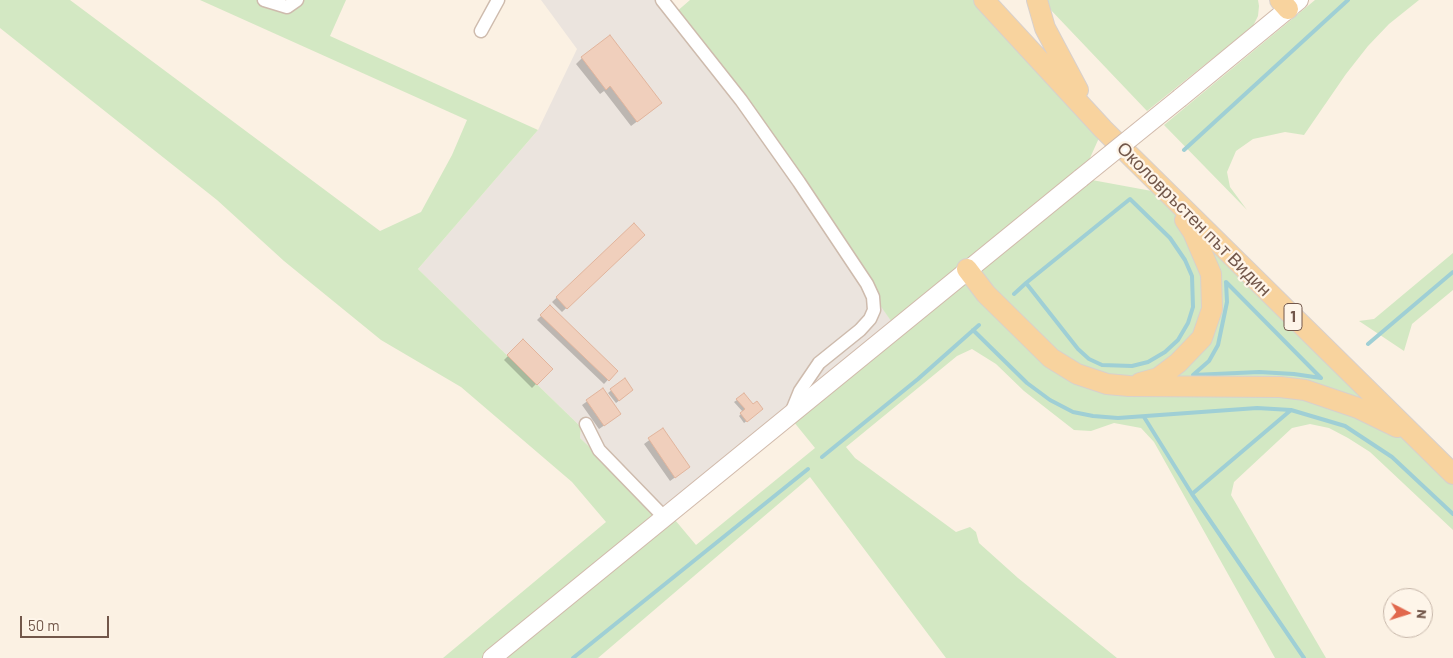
<!DOCTYPE html>
<html>
<head>
<meta charset="utf-8">
<style>
  body { margin:0 }
  #map { position:relative; width:1453px; height:658px; overflow:hidden; background:#fbf1e3; font-family:Barlow,sans-serif }
  canvas { display:block }
  .north { position:absolute; left:1383px; top:588px; width:50px; height:50px; box-sizing:border-box; background:#fef5e9; border:1px solid #c6b6a9; border-radius:50%; rotate:95deg; font-size:14px; font-weight:700; line-height:20px; text-align:center; color:#72574a }
  .north::after { content:''; display:block; margin:auto; width:18px; height:22px; background:#e1684d; clip-path:polygon(50% 0,100% 100%,50% 72%,0 100%) }
  .scale { position:absolute; left:20px; top:616px; width:89px; height:22px; box-sizing:border-box; border:2px solid #72574a; border-top:0; padding-left:6px; font-size:15px; line-height:18px; white-space:nowrap; color:#72574a; -webkit-text-stroke:4px #fef5e9; paint-order:stroke }
</style>
</head>
<body>
<div id="map">
<canvas width="1453" height="658"></canvas>
<div class="north">N</div>
<div class="scale">50 m</div>
</div>
<script>
const context = document.querySelector('canvas').getContext('2d');
context.lineJoin = 'round';
function fill(path, color) {
  context.fillStyle = color;
  context.fill(path, 'evenodd');
}
function toPath(rows) {
  const path = new Path2D();
  for (const r of rows) {
    path.moveTo(r[0], r[1]);
    for (let i = 2; i < r.length; i += 2) path.lineTo(r[i], r[i + 1]);
  }
  return path;
}
function trace(path, color, width, dash) {
  context.strokeStyle = color;
  context.lineWidth = width;
  context.lineCap = dash ? 'butt' : 'round';
  context.setLineDash(dash || []);
  context.stroke(path);
}
function label(font, color, halo, rows, align = 'center') {
  context.font = font + ' Barlow,sans-serif';
  context.lineWidth = 4.5;
  context.setLineDash([]);
  context.textBaseline = 'middle';
  context.strokeStyle = halo;
  context.fillStyle = color;
  for (const [text, x, y, turn = 0] of rows) {
    context.save();
    context.translate(x, y);
    context.rotate((+turn || 0) * Math.PI / 180);
    context.textAlign = isNaN(turn) ? turn : align;
    if (halo) context.strokeText(text, 0, 0);
    context.fillText(text, 0, 0);
    context.restore();
  }
}
fill(toPath([
  [541,0,662,0,799,182,896,328,665,518,580,438,581,427,418,269,538,130,577,49]
]), '#ebe4de');
fill(toPath([
  [0,0,70,0,380,231,421,212,452,155,467,120,200,0,346,0,330,36,538,130,418,269,581,427,580,438,665,518,670,514,696,545,815,448,789,416,896,328,675,13,690,0,984,0,1103,129,1081,178,1168,194,1453,474,1453,530,1370,452,1348,438,1329,428,1310,424,1292,428,1234,482,1231,495,1326,658,1275,658,1154,442,1141,428,1114,423,1091,431,1074,430,1024,391,996,364,972,349,957,356,846,447,855,458,956,532,970,527,976,532,979,543,1018,578,1117,658,946,658,810,477,598,658,443,658,606,522,572,482,461,387,381,340,284,261,217,200,0,28],
  [1047,0,1258,0,1259,6,1258,16,1253,26,1147,111,1048,7],
  [1315,0,1419,0,1389,24,1368,46,1346,74,1304,135,1285,132,1253,139,1236,151,1227,172,1230,187,1247,210,1164,125],
  [1453,253,1453,290,1412,324,1404,351,1359,321,1374,319]
]), '#d3e8c3');
fill(toPath([
  [582,58,655,108,631,126,604,91,600,94,576,64],
  [634,225,643,235,562,312,552,302],
  [550,307,616,371,604,384,537,320],
  [523,341,551,369,532,388,504,360],
  [624,380,629,393,616,403,608,393],
  [603,390,615,418,599,429,582,405],
  [737,400,759,411,744,423,739,416,743,412,734,402],
  [663,430,684,471,670,481,644,444]
]), '#0003');
trace(toPath([
  [1184,150,1348,0],
  [1226,282,1321,378,1294,374,1259,372,1193,375,1209,361,1218,345,1227,302,1226,282],
  [1014,294,1026,283,1130,199,1170,238,1185,260,1192,276,1193,307,1188,323,1178,340,1165,352,1148,362,1132,366,1102,365,1089,359,1078,349,1026,283],
  [973,330,1027,383,1050,400,1073,412,1093,416,1118,418,1257,408,1291,410,1345,426,1392,457,1453,514],
  [1368,344,1453,272],
  [1144,417,1192,494,1304,658],
  [822,457,918,379,979,325],
  [1192,494,1291,410],
  [573,658,808,469]
]), '#9fcfd5', 4);
const building = toPath([
  [610,35,662,103,637,122,610,86,606,90,581,57,610,35],
  [634,223,645,235,567,309,556,297,634,223],
  [550,305,618,371,609,381,540,315,550,305],
  [523,339,553,369,537,385,507,355,523,339],
  [625,378,633,390,619,401,610,389,625,378],
  [603,388,621,414,604,426,586,400,603,388],
  [744,393,753,404,757,401,763,409,747,422,740,413,745,409,736,399,744,393],
  [663,428,690,467,675,478,648,438,663,428]
]);
fill(building, '#f0cfbc');
trace(building, '#e2b59d', 1);
const street = toPath([
  [264,0,287,7,297,0],
  [662,0,741,100,799,182,867,284,873,297,874,310,870,319,860,330,819,363,800,391,791,413],
  [481,31,498,0],
  [586,424,599,450,665,518]
]);
const secondary = toPath([
  [1180,98,1299,0],
  [492,658,1081,178]
]);
const primary = toPath([
  [984,0,1103,129,1453,474],
  [1037,0,1045,28,1078,90],
  [1280,0,1288,9],
  [967,269,986,294,1051,358,1077,374,1107,384,1129,386,1280,387,1305,390,1358,408,1397,427],
  [1140,383,1158,378,1178,363,1202,338,1212,309,1211,274,1193,232,1185,220]
]);
trace(street, '#cebbad', 15);
trace(secondary, '#d1baab', 20);
trace(primary, '#d8d0cc', 22);
trace(street, '#fff', 12);
trace(secondary, '#fff', 18);
trace(primary, '#f8d39e', 20);
const secondaryBridge = toPath([
  [1081,178,1180,98]
]);
trace(secondaryBridge, '#d1baab', 20, []);
trace(secondaryBridge, '#fff', 18);
for (const [x, y, w] of [
  [1293,317,18]
]) {
  const box = new Path2D();
  box.roundRect(x - w / 2, y - 13.5, w, 27, 4);
  context.fillStyle = '#fef5e9';
  context.fill(box);
  trace(box, '#72574a', 1);
}
label('bold 16px', '#72574a', null, [
  ["1",1293,317]
]);
label('18px', '#72574a', '#fef5e9', [
  ["Околовръстен път Видин",1194,219,45]
]);
</script>
</body>
</html>
